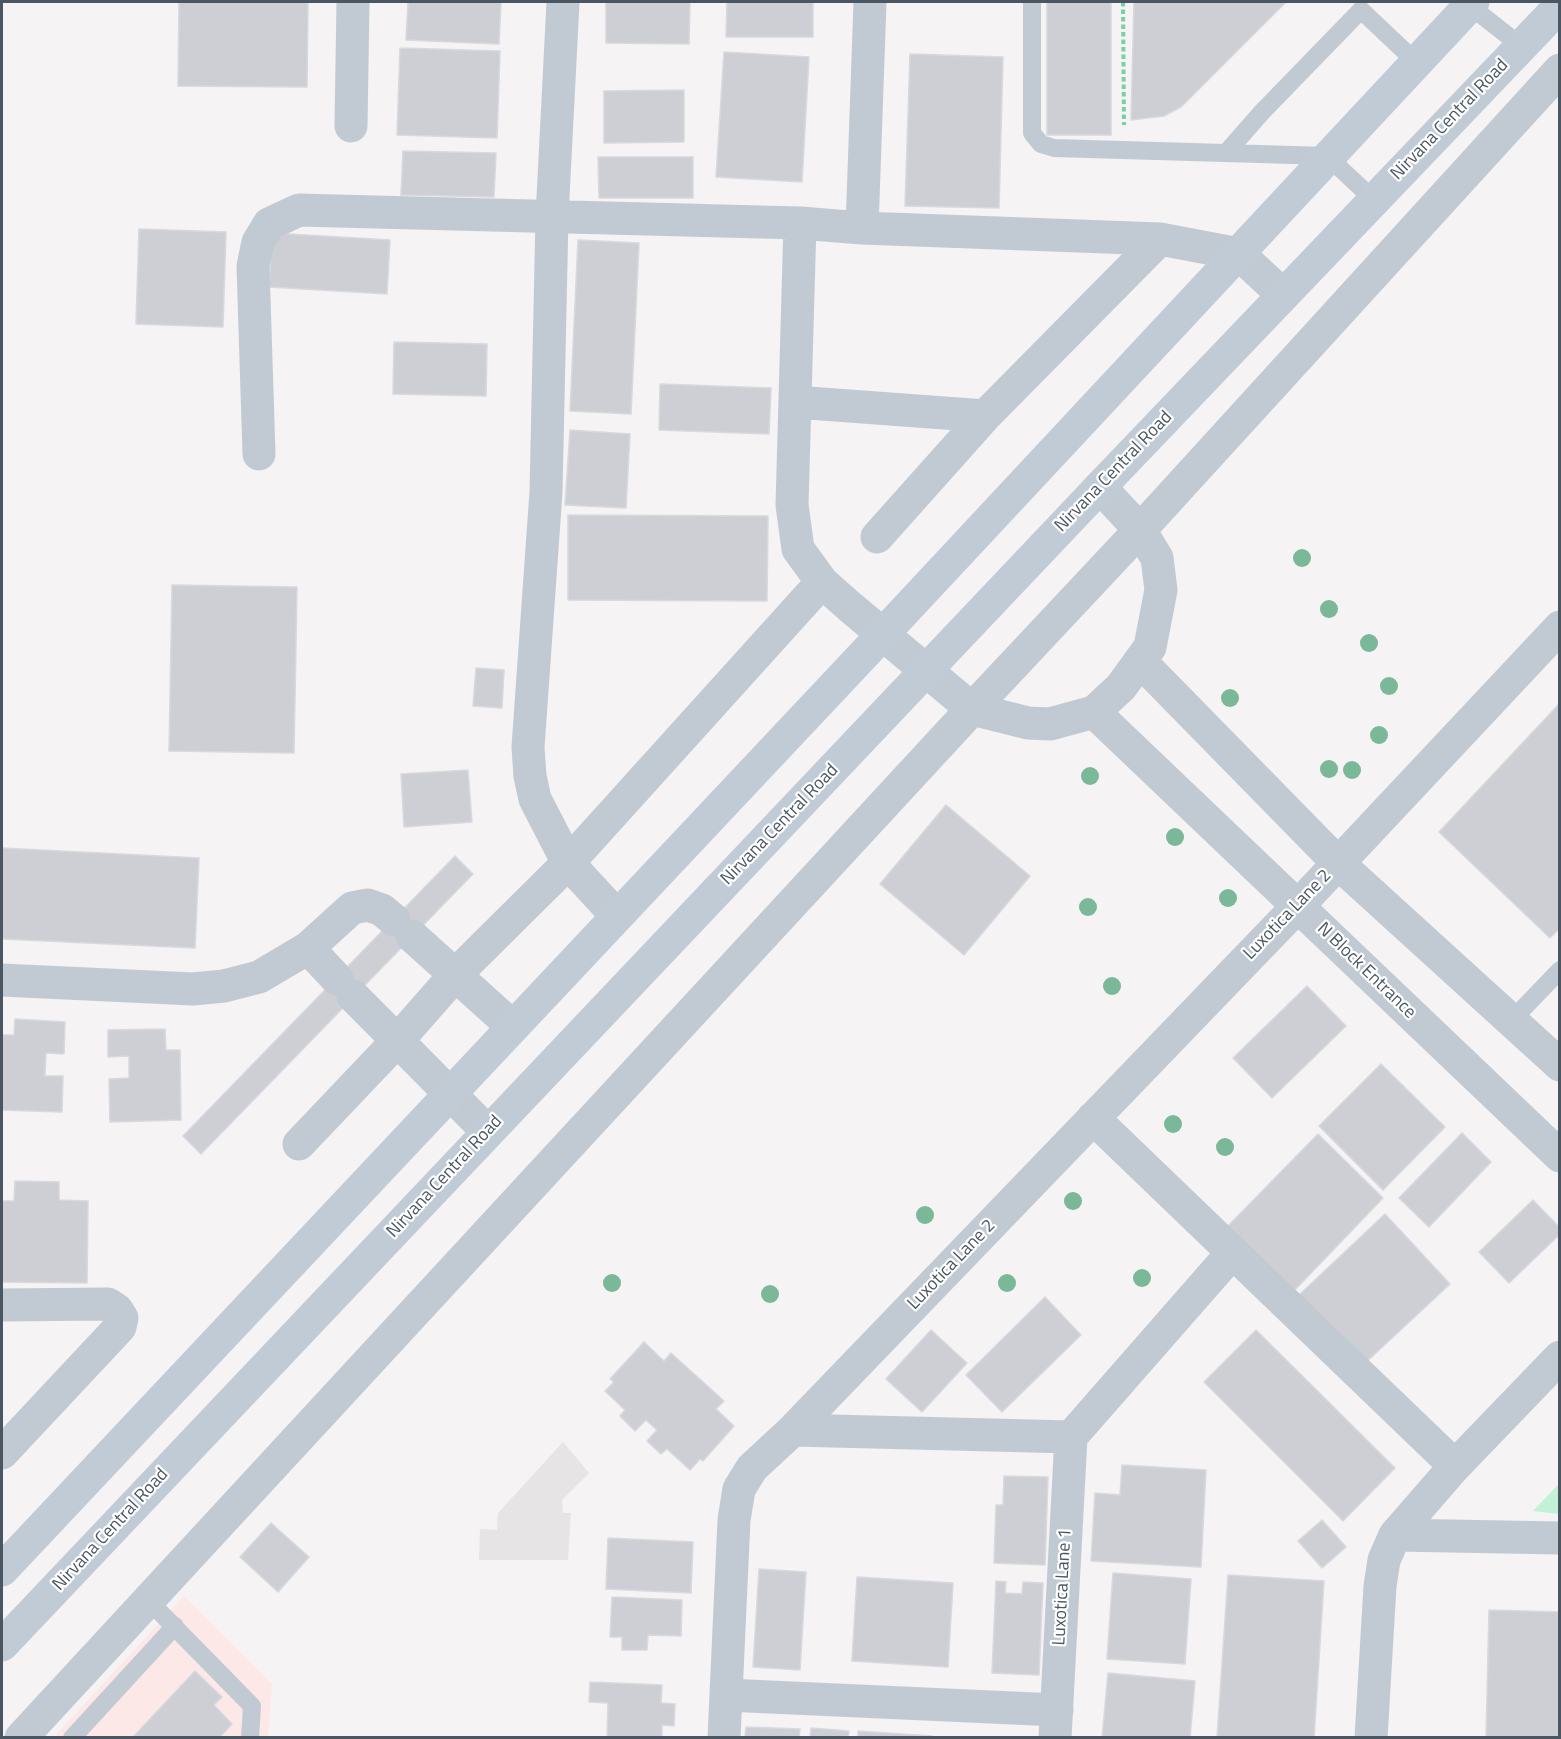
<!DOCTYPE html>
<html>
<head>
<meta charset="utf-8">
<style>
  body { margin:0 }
  #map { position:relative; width:1561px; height:1739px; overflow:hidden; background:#f5f3f3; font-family:"Titillium Web",sans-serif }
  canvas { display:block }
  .frame { position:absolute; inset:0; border:3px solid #4a5661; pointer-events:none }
</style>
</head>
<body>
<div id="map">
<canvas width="1561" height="1739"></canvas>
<div class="frame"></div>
</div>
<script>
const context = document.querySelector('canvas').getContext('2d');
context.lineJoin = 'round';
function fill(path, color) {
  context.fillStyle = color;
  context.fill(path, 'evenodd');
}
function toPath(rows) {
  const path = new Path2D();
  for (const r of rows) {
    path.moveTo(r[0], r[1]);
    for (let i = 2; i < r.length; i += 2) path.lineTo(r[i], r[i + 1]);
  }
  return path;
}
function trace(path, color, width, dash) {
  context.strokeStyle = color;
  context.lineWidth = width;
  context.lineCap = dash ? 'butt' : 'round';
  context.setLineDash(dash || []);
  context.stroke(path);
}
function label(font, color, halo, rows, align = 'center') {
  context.font = font + ' "Titillium Web",sans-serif';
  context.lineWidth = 4.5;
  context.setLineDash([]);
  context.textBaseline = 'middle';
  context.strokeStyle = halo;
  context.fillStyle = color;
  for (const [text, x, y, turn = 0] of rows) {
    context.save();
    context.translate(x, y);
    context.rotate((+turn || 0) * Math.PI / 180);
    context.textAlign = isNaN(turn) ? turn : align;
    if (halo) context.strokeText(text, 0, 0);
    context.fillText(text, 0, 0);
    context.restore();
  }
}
fill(toPath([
  [563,1442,589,1473,562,1500,563,1513,571,1513,568,1560,479,1560,480,1529,497,1530,498,1513]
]), '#e6e4e5');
fill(toPath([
  [184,1596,272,1684,268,1737,53,1738]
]), '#fce8e6');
fill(toPath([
  [1559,1484,1559,1514,1533,1511]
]), '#c3f1d5');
const building = toPath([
  [179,2,308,2,307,87,178,86,179,2],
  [408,2,501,2,499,44,406,40,408,2],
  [606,2,690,2,689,44,606,43,606,2],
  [727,2,813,2,813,37,726,37,727,2],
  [1047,2,1111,2,1111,135,1047,135,1047,2],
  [1134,2,1286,2,1181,107,1164,116,1131,120,1134,2],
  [400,48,500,51,497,138,397,135,400,48],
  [724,52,809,57,802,182,716,177,724,52],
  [910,54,1003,57,999,208,905,206,910,54],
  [684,90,684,142,604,143,604,91,684,90],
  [403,151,496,153,494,197,401,195,403,151],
  [598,157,693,157,693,198,599,198,598,157],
  [139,229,226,232,223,327,136,324,139,229],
  [272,233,390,240,387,294,269,287,272,233],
  [578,240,639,243,631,414,570,411,578,240],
  [394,342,487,344,486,396,393,394,394,342],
  [660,384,771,388,769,434,659,430,660,384],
  [570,430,630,434,626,508,565,505,570,430],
  [568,515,768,516,767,601,568,600,568,515],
  [172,585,297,587,294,753,169,751,172,585],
  [476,668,504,670,502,708,473,706,476,668],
  [1560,703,1560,928,1550,938,1439,832,1560,703],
  [468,770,472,822,404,827,401,774,468,770],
  [946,805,1030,876,964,955,880,884,946,805],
  [2,848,199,858,195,948,2,939,2,848],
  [455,856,473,874,201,1154,183,1136,455,856],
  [1307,986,1346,1026,1272,1098,1233,1058,1307,986],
  [15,1019,65,1022,64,1054,46,1053,45,1076,63,1076,62,1112,2,1110,2,1035,14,1035,15,1019],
  [165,1029,166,1050,180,1050,181,1120,110,1122,109,1079,129,1078,129,1056,108,1057,108,1030,165,1029],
  [1381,1064,1445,1127,1383,1190,1319,1126,1381,1064],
  [1462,1133,1491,1162,1429,1227,1399,1198,1462,1133],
  [1318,1134,1383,1198,1292,1293,1226,1228,1318,1134],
  [15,1181,59,1182,59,1200,88,1201,87,1283,2,1282,2,1201,14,1201,15,1181],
  [1533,1200,1560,1228,1560,1234,1509,1283,1479,1252,1533,1200],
  [1385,1214,1450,1284,1363,1365,1299,1295,1385,1214],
  [1045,1297,1081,1335,1002,1412,966,1375,1045,1297],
  [931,1330,967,1363,922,1412,886,1379,931,1330],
  [1256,1330,1395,1468,1343,1521,1204,1382,1256,1330],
  [644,1342,664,1361,671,1353,724,1401,716,1409,734,1426,703,1461,700,1459,690,1470,667,1449,661,1454,647,1441,657,1430,646,1420,635,1431,620,1416,625,1410,605,1391,614,1382,610,1379,644,1342],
  [1122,1465,1206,1470,1201,1567,1091,1561,1095,1493,1120,1495,1122,1465],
  [1004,1476,1048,1477,1045,1565,994,1563,996,1505,1003,1505,1004,1476],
  [1322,1520,1346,1547,1322,1568,1298,1541,1322,1520],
  [271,1523,309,1557,278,1592,240,1557,271,1523],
  [608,1538,693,1542,691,1593,606,1589,608,1538],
  [759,1569,806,1572,800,1670,753,1667,759,1569],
  [1113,1573,1191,1579,1185,1664,1107,1659,1113,1573],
  [1228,1575,1324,1581,1314,1738,1217,1738,1228,1575],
  [857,1577,953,1583,948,1667,852,1661,857,1577],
  [996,1581,1006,1582,1005,1593,1022,1594,1023,1582,1043,1583,1039,1675,992,1673,996,1581],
  [612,1597,682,1600,681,1636,648,1635,647,1650,622,1650,622,1637,610,1637,612,1597],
  [1489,1610,1560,1612,1560,1738,1486,1738,1489,1610],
  [195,1671,222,1697,214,1705,232,1724,219,1738,132,1738,195,1671],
  [1108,1673,1195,1681,1190,1738,1102,1738,1108,1673],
  [590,1682,662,1685,661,1703,675,1704,674,1726,662,1725,662,1738,607,1738,608,1703,589,1702,590,1682],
  [746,1727,800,1729,799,1738,745,1738,746,1727],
  [811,1728,849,1731,848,1738,810,1738,811,1728],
  [858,1731,932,1736,932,1738,858,1738,858,1731]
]);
fill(building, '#cdcfd5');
trace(building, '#d7d9de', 1.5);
trace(toPath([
  [1123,2,1124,125]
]), '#7ad0a6', 4, [4.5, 3]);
trace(toPath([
  [1032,2,1032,133,1041,144,1054,148,1327,156,1374,200],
  [1465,2,1521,46],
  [1226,153,1262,112,1361,10,1416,62],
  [1511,1021,1560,970],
  [148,1600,252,1706,250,1738],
  [72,1738,175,1626]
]), '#c1cad2', 18);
trace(toPath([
  [563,2,552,217,546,492,528,747,530,776,535,799,568,863,617,916],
  [351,126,353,2],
  [800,223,792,505,798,549,822,582,849,606,972,709,1028,723,1050,724,1094,712,1121,687,1150,647,1161,590,1157,558,1140,530,1100,487],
  [862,228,870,2],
  [795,402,985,416],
  [259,454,253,266,258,242,269,224,299,210,800,223,862,228,1160,239,1239,254,1283,295],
  [877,537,985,416,1160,239],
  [1141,662,1338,863,1560,1065],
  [1094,712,1560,1156],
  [412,936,513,1027],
  [308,948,337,979],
  [2,980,193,989,224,986,259,977,308,948,352,908,368,905,382,910,394,920],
  [353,996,488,1132],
  [1093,1118,1455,1466],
  [299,1144,397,1041,455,975,568,863,822,582],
  [2,1305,108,1304,117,1310,122,1318,120,1327,2,1453],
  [793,1430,1071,1437,1233,1252],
  [1395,1535,1560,1538],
  [726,1695,1057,1710],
  [21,1738,972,709,1140,530,1560,70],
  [724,1738,734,1520,739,1489,752,1468,793,1430,1298,906,1560,627],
  [1055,1738,1071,1437],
  [1371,1738,1380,1586,1384,1560,1395,1535,1455,1466,1560,1357]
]), '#c1cad2', 33);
trace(toPath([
  [2,1570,883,634,1473,2],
  [2,1645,1100,487,1560,6]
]), '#c1cbd6', 33);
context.fillStyle = '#7bb799';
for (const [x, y] of [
  [1302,558],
  [1329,609],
  [1369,643],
  [1389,686],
  [1230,698],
  [1379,735],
  [1329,769],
  [1352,770],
  [1090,776],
  [1175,837],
  [1228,898],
  [1088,907],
  [1112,986],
  [1173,1124],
  [1225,1147],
  [1073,1201],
  [925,1215],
  [1142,1278],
  [612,1283],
  [1007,1283],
  [770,1294]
]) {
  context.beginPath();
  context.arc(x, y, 9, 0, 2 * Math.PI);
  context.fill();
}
label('18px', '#4a5661', '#fff', [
  ["Nirvana Central Road",1450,120,-46],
  ["Nirvana Central Road",1114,472,-46],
  ["Nirvana Central Road",780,825,-46],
  ["Luxotica Lane 2",1288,915,-46],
  ["N Block Entrance",1366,971,44],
  ["Nirvana Central Road",445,1177,-47],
  ["Luxotica Lane 2",952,1265,-46],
  ["Nirvana Central Road",111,1530,-47],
  ["Luxotica Lane 1",1063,1587,-87]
]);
</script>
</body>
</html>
